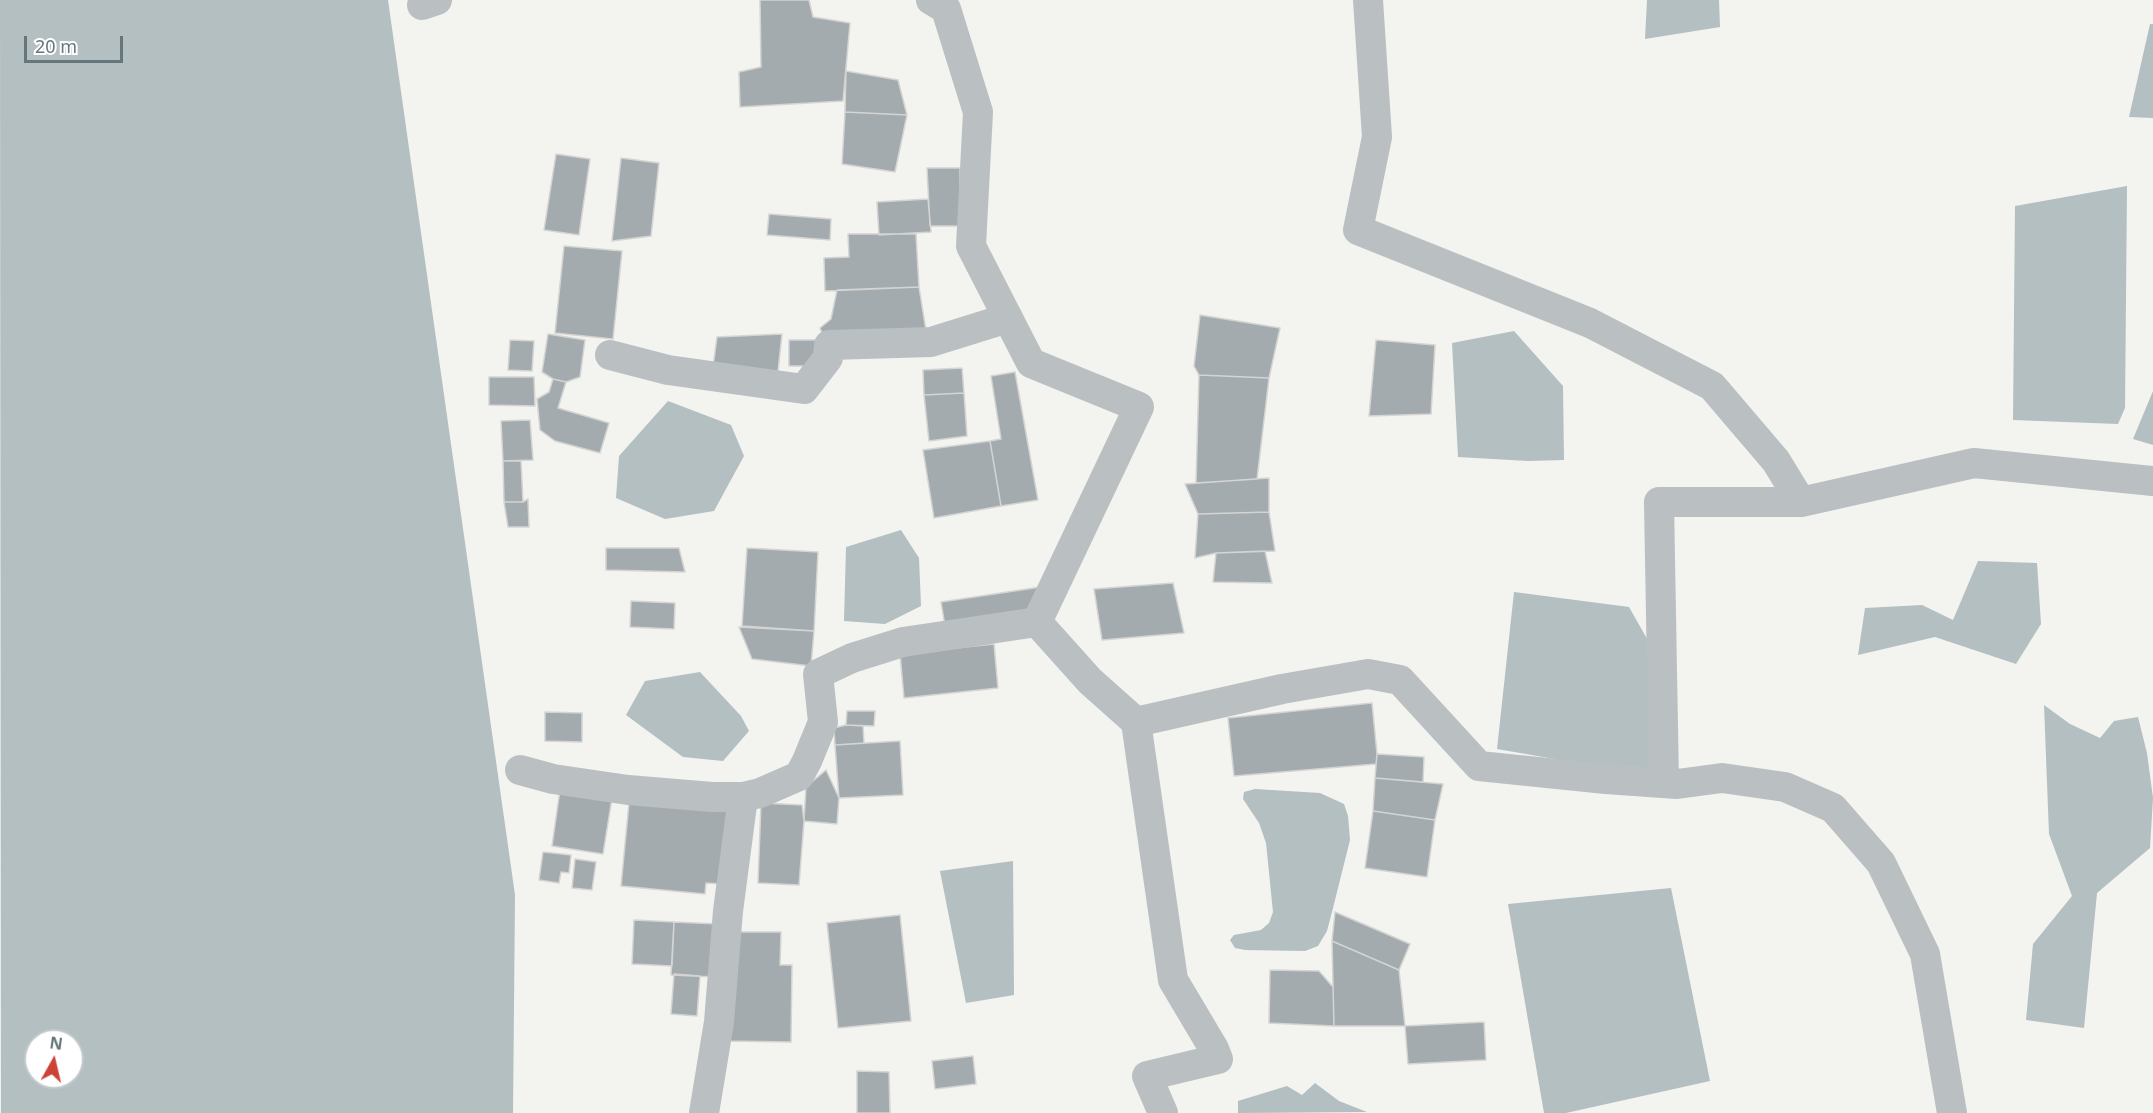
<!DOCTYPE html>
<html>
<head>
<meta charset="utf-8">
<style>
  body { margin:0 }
  #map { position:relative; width:2153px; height:1113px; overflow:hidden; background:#f3f3f0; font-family:"Noto Sans",sans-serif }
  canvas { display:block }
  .north { position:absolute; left:24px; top:1029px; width:60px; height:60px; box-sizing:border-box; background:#fff; border:2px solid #c2c8cb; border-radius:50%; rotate:8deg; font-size:16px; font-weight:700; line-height:24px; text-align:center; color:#66767d }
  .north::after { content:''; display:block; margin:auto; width:21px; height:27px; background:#cd4436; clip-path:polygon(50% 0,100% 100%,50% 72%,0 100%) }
  .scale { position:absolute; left:24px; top:36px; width:99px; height:27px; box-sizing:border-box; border:3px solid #66767d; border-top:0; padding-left:8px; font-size:18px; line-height:21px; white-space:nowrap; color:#66767d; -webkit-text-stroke:4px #fff; paint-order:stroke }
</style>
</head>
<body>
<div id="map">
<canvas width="2153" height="1113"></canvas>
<div class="north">N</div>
<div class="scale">20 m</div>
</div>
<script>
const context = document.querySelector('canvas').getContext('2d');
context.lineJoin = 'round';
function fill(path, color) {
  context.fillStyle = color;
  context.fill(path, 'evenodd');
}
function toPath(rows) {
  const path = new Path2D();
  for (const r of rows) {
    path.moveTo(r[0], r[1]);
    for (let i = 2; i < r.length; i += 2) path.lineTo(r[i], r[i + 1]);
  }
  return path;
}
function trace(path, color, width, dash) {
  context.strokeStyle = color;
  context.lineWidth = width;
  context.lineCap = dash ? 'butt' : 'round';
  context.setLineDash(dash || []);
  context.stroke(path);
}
fill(toPath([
  [0,0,388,0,515,895,513,1113,1,1113],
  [36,1041,72,1041,72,1077,36,1077],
  [1647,0,1719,0,1720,27,1645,39],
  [2150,24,2153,24,2153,118,2129,117],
  [2127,186,2125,408,2118,424,2013,420,2015,206],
  [1514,331,1563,386,1564,460,1528,461,1458,457,1452,343],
  [2153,391,2153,445,2133,439],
  [668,401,731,425,744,456,714,511,665,519,616,498,619,456],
  [901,530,919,558,921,606,885,624,844,621,846,547],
  [1978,561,2037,563,2041,624,2016,664,1935,637,1858,655,1865,608,1922,605,1953,620],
  [1514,592,1629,607,1650,644,1653,776,1497,749],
  [700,672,741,716,749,731,723,761,683,757,626,715,645,681],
  [2044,705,2070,724,2100,738,2114,721,2138,717,2147,753,2153,798,2150,848,2097,893,2084,1028,2026,1020,2033,944,2072,896,2049,834],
  [1255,789,1320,793,1344,804,1348,816,1350,840,1332,912,1327,931,1318,946,1305,951,1245,950,1235,948,1230,940,1234,935,1261,930,1269,923,1273,912,1266,843,1259,823,1243,799,1244,792],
  [1013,861,1014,995,966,1003,940,871],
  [1671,888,1710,1081,1566,1113,1544,1113,1508,904],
  [1315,1083,1339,1101,1367,1112,1238,1113,1238,1101,1287,1086,1302,1095]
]), '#b3bfc1');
const building = toPath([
  [760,0,809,0,813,17,850,23,843,101,740,107,739,72,761,67,760,0],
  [846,71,898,80,907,115,845,112,846,71],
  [845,112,907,115,895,172,842,164,845,112],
  [556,154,590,159,579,235,544,230,556,154],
  [621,158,659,163,651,236,612,241,621,158],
  [927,168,960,168,960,226,930,226,927,168],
  [928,199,931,232,879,235,877,202,928,199],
  [769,214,831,219,830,240,767,235,769,214],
  [848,234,916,234,919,287,825,291,824,258,849,257,848,234],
  [564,246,622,251,613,339,555,333,564,246],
  [919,287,926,331,825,340,820,328,831,319,837,290,919,287],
  [1200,315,1280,328,1269,378,1199,375,1194,366,1200,315],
  [548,334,585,340,580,377,566,382,553,379,542,372,548,334],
  [782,334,778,371,713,367,717,337,782,334],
  [510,340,534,341,532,371,508,370,510,340],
  [789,340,816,340,816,366,789,366,789,340],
  [1376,340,1435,345,1431,414,1369,416,1376,340],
  [962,368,964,393,924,395,923,370,962,368],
  [1015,372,1038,500,1001,506,990,441,1001,439,991,376,1015,372],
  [1199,375,1269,378,1257,479,1196,483,1199,375],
  [489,377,534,377,535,406,489,405,489,377],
  [553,379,566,382,558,408,609,423,600,453,555,441,540,430,537,399,549,392,553,379],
  [964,393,967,436,929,441,924,395,964,393],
  [530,420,533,460,503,461,501,421,530,420],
  [990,441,1001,506,934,518,923,450,990,441],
  [503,461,521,461,523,502,504,502,503,461],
  [1269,478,1269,512,1198,514,1185,484,1269,478],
  [528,499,529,527,508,527,504,502,523,502,528,499],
  [1269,512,1275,551,1216,553,1195,558,1198,514,1269,512],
  [606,548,679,548,685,572,606,570,606,548],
  [747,548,818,552,814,631,742,626,747,548],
  [1265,551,1272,583,1213,582,1216,553,1265,551],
  [1173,583,1184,633,1102,640,1094,589,1173,583],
  [1041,587,1029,613,945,626,941,602,1041,587],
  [631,601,675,603,674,629,630,627,631,601],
  [739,627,814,631,811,666,752,659,739,627],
  [994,644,998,688,904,698,900,654,994,644],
  [1372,703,1377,754,1376,764,1234,776,1228,718,1372,703],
  [847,711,875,711,874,726,846,725,847,711],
  [545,712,582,713,582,742,545,741,545,712],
  [846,725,863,726,864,743,835,745,834,728,846,725],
  [900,741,903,795,839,798,835,745,900,741],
  [1377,754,1424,757,1423,782,1375,778,1377,754],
  [826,770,839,798,837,824,804,821,806,787,826,770],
  [1375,778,1443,784,1435,820,1373,811,1375,778],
  [560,790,612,798,603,854,552,846,560,790],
  [629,803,729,805,722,884,706,883,705,894,621,886,629,803],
  [761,803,802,805,804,821,799,885,758,883,761,803],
  [1373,811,1435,820,1427,877,1365,868,1373,811],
  [543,852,571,855,569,873,561,872,559,883,539,880,543,852],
  [575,859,596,862,592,890,572,888,575,859],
  [1335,912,1410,944,1399,970,1332,941,1335,912],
  [900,915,911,1021,838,1028,827,923,900,915],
  [634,920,674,922,672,966,632,964,634,920],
  [674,922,718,924,716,977,671,975,674,922],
  [732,932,781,932,780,965,792,965,791,1042,727,1041,732,932],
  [1332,941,1399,970,1405,1026,1334,1026,1332,941],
  [1270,970,1319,971,1333,987,1334,1026,1269,1023,1270,970],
  [674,974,700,976,697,1016,671,1014,674,974],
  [1484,1022,1486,1060,1408,1064,1405,1026,1484,1022],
  [973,1056,976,1084,935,1089,932,1061,973,1056],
  [857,1071,889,1072,890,1113,857,1113,857,1071]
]);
fill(building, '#a3abae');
trace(building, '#d4d4d3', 1.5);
trace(toPath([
  [931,0,946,9,978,112,971,246,1031,363,1139,407,1037,622],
  [1368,0,1377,137,1358,230,1590,323,1712,386,1776,461,1801,502,1974,463,2153,481],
  [422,5,437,0],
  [610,355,668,370,804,389,828,358,829,345,931,342,1008,318],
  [1136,722,1282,689,1368,674,1400,680,1479,766,1606,779,1677,784,1722,778,1785,787,1833,808,1881,863,1925,954,1952,1113],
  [520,770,553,779,628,790,712,797,743,797,760,793,799,776,807,761,823,722,818,674,852,658,903,642,1037,622,1090,681,1136,722,1173,980,1214,1049,1218,1059,1147,1076,1163,1113],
  [1664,783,1659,502,1801,502],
  [704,1113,719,1022,728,911,743,797]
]), '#babfc1', 30);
</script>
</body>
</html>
